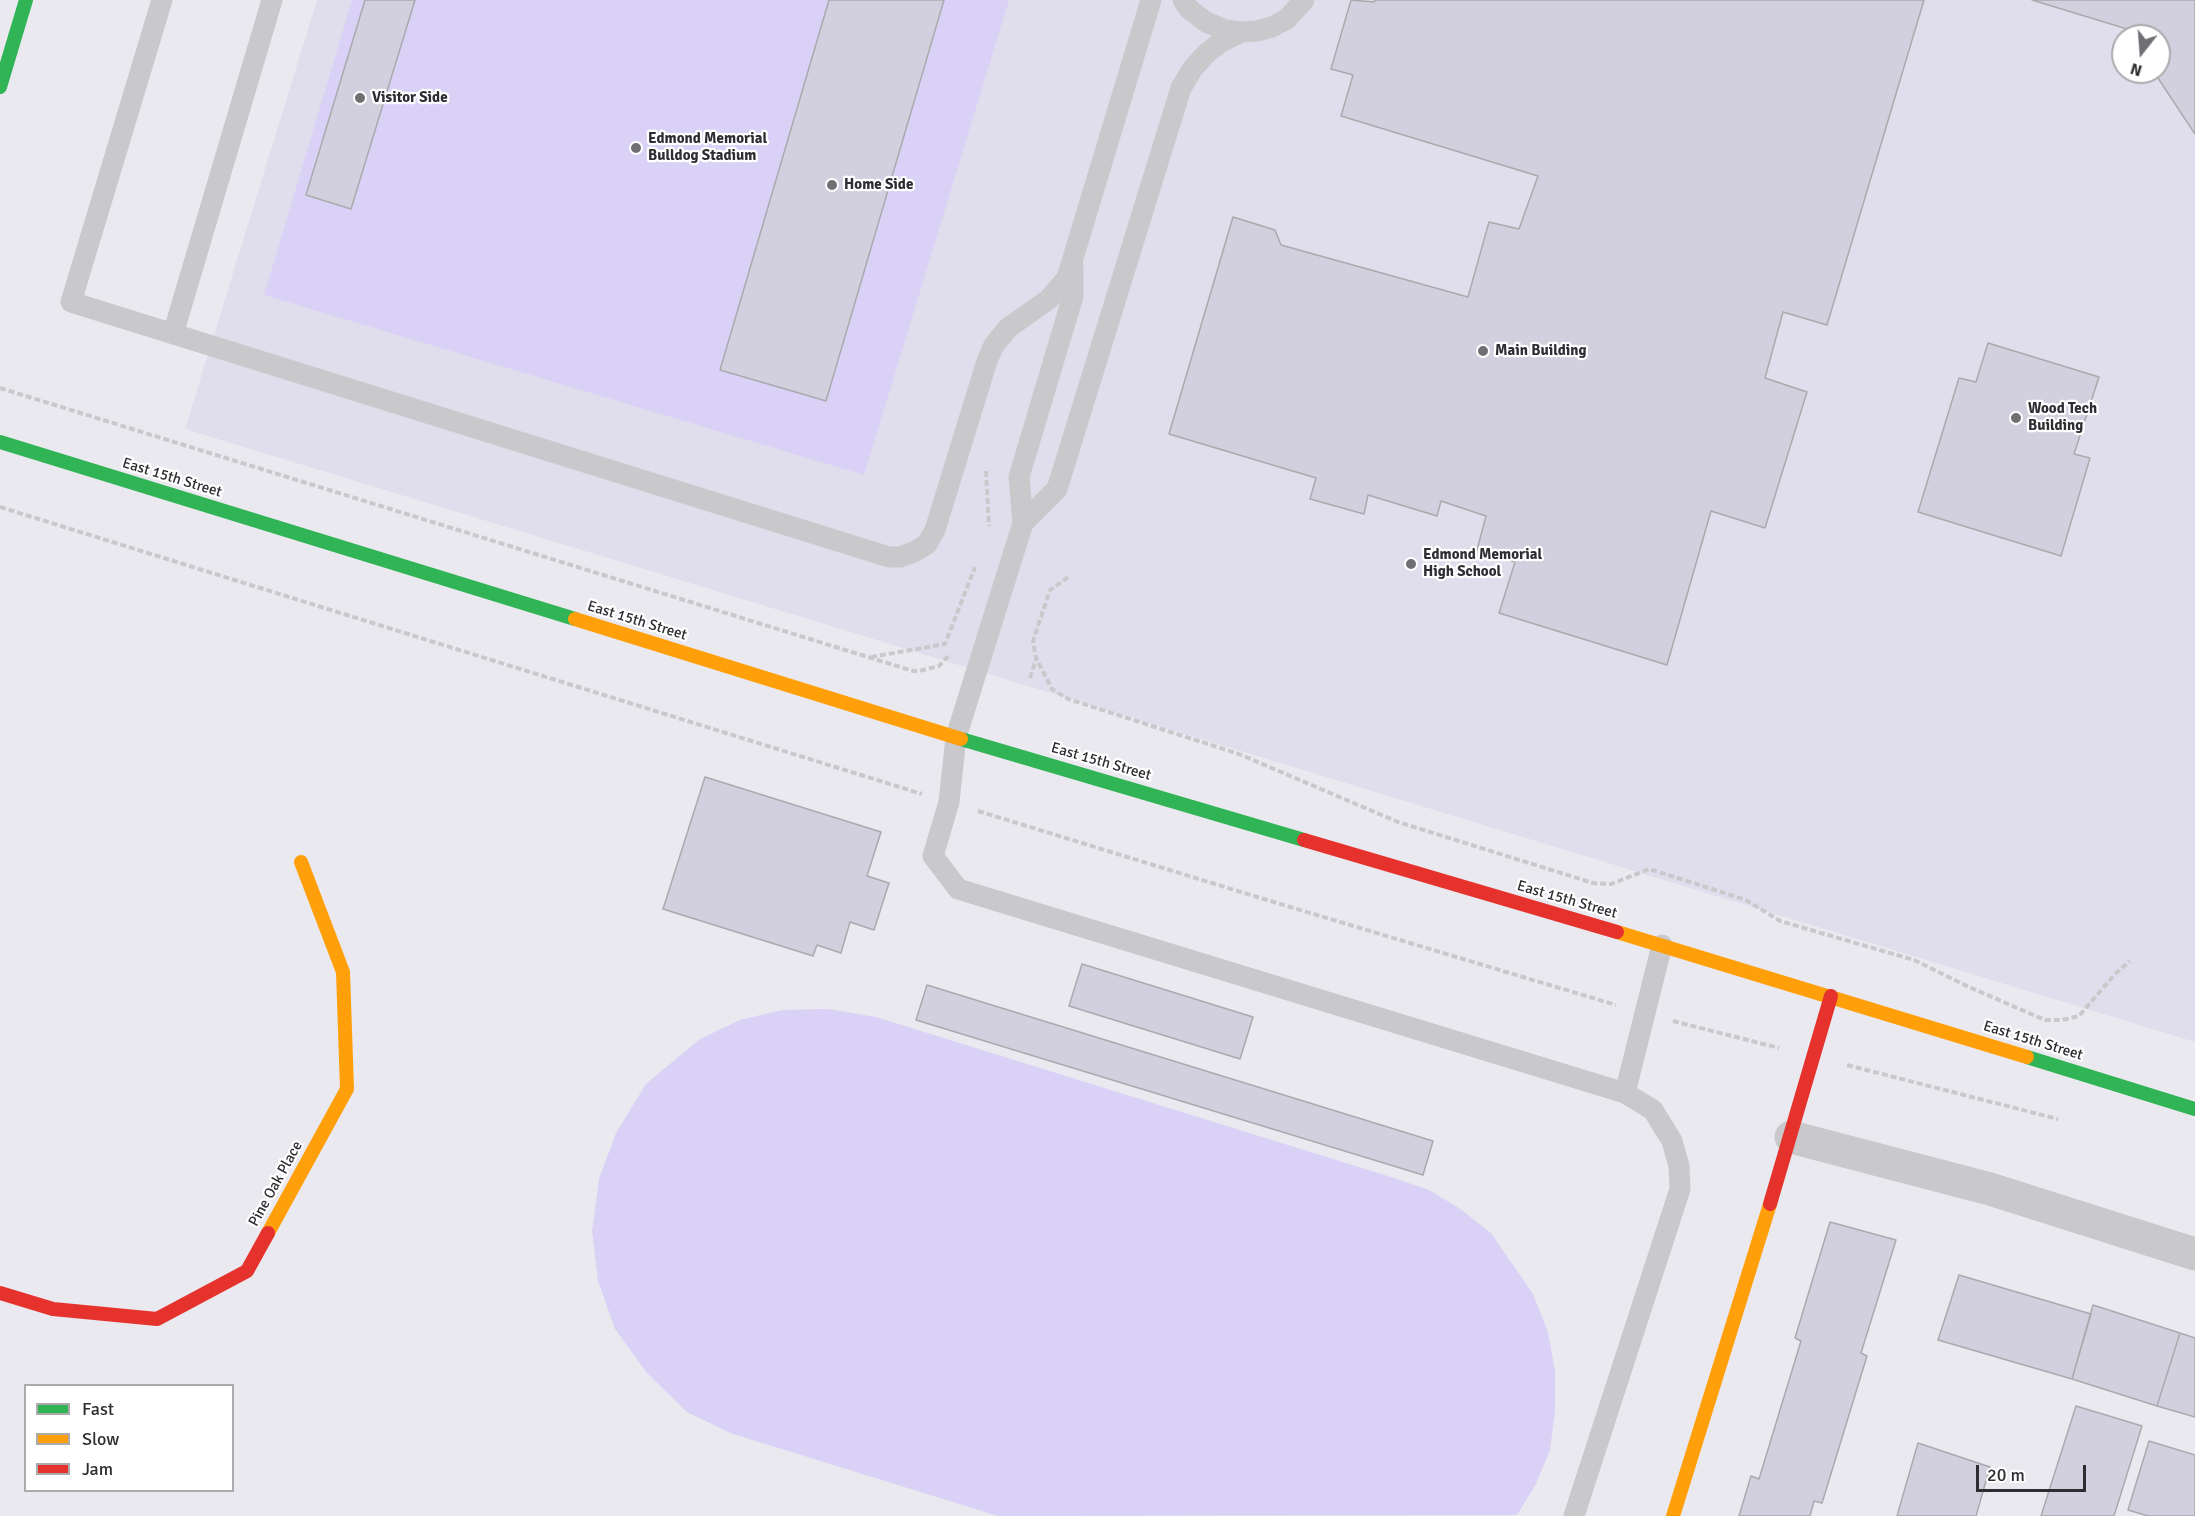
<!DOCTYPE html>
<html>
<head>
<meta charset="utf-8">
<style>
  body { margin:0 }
  #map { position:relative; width:2195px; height:1516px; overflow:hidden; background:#eae9ef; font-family:Signika,sans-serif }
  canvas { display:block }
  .legend { position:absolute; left:24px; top:1384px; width:210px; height:108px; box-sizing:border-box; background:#fff; border:2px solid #ababad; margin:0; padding:8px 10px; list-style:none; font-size:18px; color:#2e2d32 }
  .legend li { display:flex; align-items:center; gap:12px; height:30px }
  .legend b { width:30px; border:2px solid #ababad }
  .north { position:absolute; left:2111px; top:24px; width:60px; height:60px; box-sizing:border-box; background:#fff; border:2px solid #ababad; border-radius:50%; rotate:197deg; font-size:16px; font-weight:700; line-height:24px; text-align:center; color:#2e2d32 }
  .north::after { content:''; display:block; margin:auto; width:21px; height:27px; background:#706f74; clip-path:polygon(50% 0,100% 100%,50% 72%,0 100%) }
  .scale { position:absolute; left:1976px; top:1465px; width:110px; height:27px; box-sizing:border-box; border:3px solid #2e2d32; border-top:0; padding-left:8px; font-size:18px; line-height:21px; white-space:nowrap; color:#2e2d32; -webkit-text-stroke:4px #fff; paint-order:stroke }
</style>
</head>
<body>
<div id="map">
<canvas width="2195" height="1516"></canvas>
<ul class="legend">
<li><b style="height:8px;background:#30b455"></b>Fast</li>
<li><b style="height:8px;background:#ff9f0a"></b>Slow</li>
<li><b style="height:8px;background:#e5322d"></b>Jam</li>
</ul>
<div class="north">N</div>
<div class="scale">20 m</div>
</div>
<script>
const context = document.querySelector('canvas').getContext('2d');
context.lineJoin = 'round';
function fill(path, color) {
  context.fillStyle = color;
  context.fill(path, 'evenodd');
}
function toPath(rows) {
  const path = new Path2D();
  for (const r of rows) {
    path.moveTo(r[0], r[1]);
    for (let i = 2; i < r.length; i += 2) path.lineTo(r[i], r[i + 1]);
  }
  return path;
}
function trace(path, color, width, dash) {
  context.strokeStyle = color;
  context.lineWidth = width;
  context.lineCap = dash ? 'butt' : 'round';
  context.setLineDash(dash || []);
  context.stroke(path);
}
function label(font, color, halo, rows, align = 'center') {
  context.font = font + ' Signika,sans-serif';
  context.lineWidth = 4.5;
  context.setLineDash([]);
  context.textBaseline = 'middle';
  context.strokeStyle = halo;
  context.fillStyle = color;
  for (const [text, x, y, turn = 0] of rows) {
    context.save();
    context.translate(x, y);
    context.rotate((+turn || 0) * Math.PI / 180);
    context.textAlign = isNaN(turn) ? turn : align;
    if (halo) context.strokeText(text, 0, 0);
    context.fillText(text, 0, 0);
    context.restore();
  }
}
fill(toPath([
  [317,0,2195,0,2195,1042,185,429],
  [2123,36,2159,36,2159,72,2123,72]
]), '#e0deec');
fill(toPath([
  [352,0,1009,0,864,475,264,295],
  [828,1009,876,1017,1391,1177,1429,1190,1459,1208,1491,1233,1533,1294,1548,1332,1555,1371,1555,1411,1550,1450,1536,1484,1517,1515,998,1516,730,1433,687,1412,647,1373,615,1329,598,1281,592,1231,599,1179,616,1133,646,1084,700,1039,740,1020,782,1010]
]), '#dad1f6');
const building = toPath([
  [365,0,415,0,351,209,306,195,365,0],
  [829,0,944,0,826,401,720,370,829,0],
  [1351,0,1374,2,1375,0,1924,0,1827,325,1783,312,1765,378,1807,392,1765,528,1711,511,1667,665,1499,613,1515,562,1477,550,1486,516,1441,501,1437,516,1368,495,1364,514,1310,499,1316,478,1169,434,1233,217,1275,230,1281,245,1468,297,1489,222,1519,229,1538,176,1341,116,1353,75,1331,69,1351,0],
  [2032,0,2195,0,2195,134,2154,72,2159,72,2159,36,2150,36,2032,0],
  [1988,343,2099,377,2074,454,2090,458,2061,556,1918,512,1959,378,1976,382,1988,343],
  [705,777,881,832,867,876,889,883,874,930,850,922,841,953,817,945,813,956,663,909,705,777],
  [1082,964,1253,1017,1240,1059,1069,1006,1082,964],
  [927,985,1433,1141,1423,1175,916,1020,927,985],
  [1830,1222,1896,1240,1861,1353,1867,1356,1822,1503,1814,1501,1810,1516,1739,1516,1751,1476,1759,1479,1801,1341,1795,1338,1830,1222],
  [1959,1275,2091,1314,2072,1379,1938,1340,1959,1275],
  [2093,1305,2180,1333,2157,1406,2072,1379,2093,1305],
  [2180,1333,2195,1338,2195,1417,2157,1406,2180,1333],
  [2076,1406,2142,1426,2114,1516,2041,1516,2076,1406],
  [2149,1441,2195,1455,2195,1516,2148,1516,2128,1510,2149,1441],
  [1918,1443,1990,1467,1976,1516,1897,1516,1918,1443]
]);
fill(building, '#d2cfdf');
trace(building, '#aaaaae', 1.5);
trace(toPath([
  [0,388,913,671,919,671,939,666,950,654],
  [986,471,989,526],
  [0,507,922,794],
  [1068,577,1050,590,1033,641,1036,658,1052,689,1068,699,1239,754,1398,822,1593,883,1611,884,1649,869,1678,878,1746,900,1780,921,1914,960,1969,987,2045,1020,2062,1020,2079,1016,2115,974,2130,961],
  [871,657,945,644,975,567],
  [1030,678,1036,659],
  [978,811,1267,900,1616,1005],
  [1673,1021,1779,1048],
  [1847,1065,2058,1119]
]), '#c9c9cb', 4, [6, 3]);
trace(toPath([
  [162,0,71,302,889,557,900,557,914,552,927,544,935,530,987,361,994,345,1008,328,1049,299,1067,278,1151,0],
  [1183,0,1189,9,1206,22,1225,30,1241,32,1257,31,1272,27,1287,19,1304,0],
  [1073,266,1073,296,1019,477,1023,523,956,737,949,802,933,856,958,889,1625,1093],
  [173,334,272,0],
  [1023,523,1057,489,1181,88,1193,68,1207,53,1221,42,1241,32],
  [1574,1516,1680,1189,1679,1166,1672,1141,1653,1110,1625,1093,1662,945]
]), '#c9c9cb', 21);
trace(toPath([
  [1791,1137,1990,1189,2195,1254]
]), '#c9c9cb', 33);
trace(toPath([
  [0,87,26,0],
  [0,442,575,619],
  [961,739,1304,840],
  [2027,1057,2195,1109]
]), '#30b455', 14);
trace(toPath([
  [575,619,961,739],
  [1617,932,2027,1057],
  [268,1233,347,1089,343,972,301,862],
  [1673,1516,1770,1204]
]), '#ff9f0a', 14);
trace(toPath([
  [1304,840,1617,932],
  [1770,1204,1831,996],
  [0,1293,53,1309,157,1319,247,1271,268,1233]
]), '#e5322d', 14);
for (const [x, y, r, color] of [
  [360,98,6,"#706f74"],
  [636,148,6,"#706f74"],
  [832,185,6,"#706f74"],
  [1483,351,6,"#706f74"],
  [2016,418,6,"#706f74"],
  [1411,564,6,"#706f74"]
]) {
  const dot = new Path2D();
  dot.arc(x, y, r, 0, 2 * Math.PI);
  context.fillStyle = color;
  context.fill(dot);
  trace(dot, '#fff', 2);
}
label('bold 15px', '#2e2d32', '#fff', [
  ["Visitor Side",372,98],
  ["Edmond Memorial",648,139],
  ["Bulldog Stadium",648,156],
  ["Home Side",844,185],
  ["Main Building",1495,351],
  ["Wood Tech",2028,409],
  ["Building",2028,426],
  ["Edmond Memorial",1423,555],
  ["High School",1423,572]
], 'left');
label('15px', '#2e2d32', '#fff', [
  ["East 15th Street",172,478,17],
  ["East 15th Street",637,621,17],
  ["East 15th Street",1101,762,16],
  ["East 15th Street",1567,900,16],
  ["East 15th Street",2033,1041,17],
  ["Pine Oak Place",276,1184,-61]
]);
</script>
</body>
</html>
